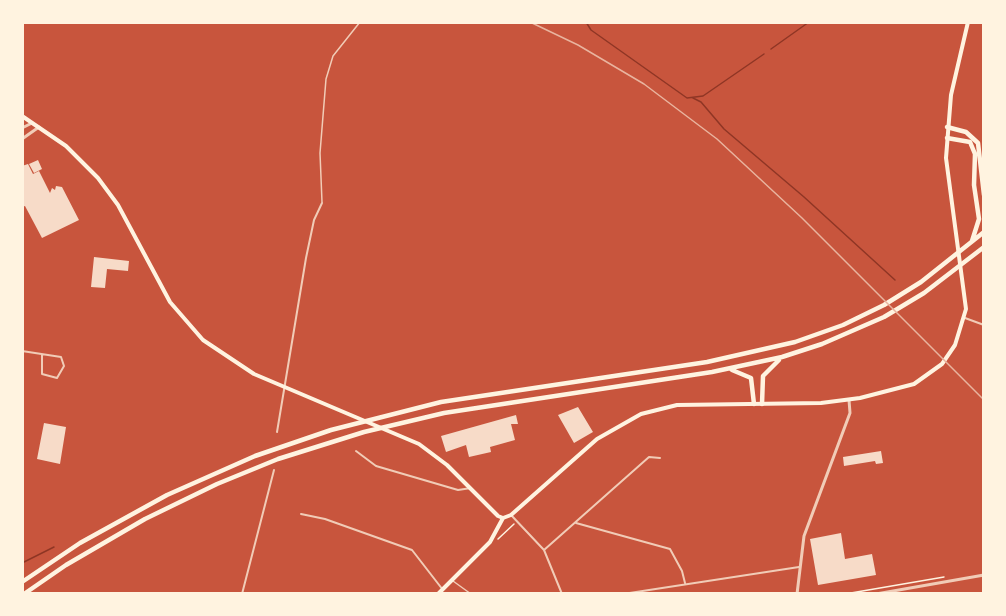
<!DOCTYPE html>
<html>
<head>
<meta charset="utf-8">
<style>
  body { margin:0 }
  #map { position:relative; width:1006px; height:616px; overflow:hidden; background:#c8553d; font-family:Arial,sans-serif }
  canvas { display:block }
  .frame { position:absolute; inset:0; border:24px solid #fff3e0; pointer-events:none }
</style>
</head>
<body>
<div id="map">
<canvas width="1006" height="616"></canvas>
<div class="frame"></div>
</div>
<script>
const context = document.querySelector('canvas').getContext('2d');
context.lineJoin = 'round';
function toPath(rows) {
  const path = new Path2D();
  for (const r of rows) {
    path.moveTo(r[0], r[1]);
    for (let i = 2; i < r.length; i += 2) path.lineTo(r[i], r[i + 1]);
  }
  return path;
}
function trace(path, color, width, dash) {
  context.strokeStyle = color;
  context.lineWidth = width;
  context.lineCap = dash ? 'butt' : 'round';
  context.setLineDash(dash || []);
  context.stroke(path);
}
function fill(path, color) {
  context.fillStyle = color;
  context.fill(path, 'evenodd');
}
trace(toPath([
  [586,22,591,30,687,98,703,96,764,54],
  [771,49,809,22],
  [693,98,701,102,724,129,804,197,895,280],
  [22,563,54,547]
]), '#8f3625', 1.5);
fill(toPath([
  [38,160,42,169,34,173,29,164],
  [28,164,33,174,39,171,50,193,52,188,55,190,56,186,62,187,79,220,42,238,25,206,22,207,22,166],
  [94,257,129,261,128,271,107,269,105,288,91,287],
  [578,407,593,432,574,443,558,415],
  [516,415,518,424,511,424,515,440,490,447,491,452,469,457,466,445,446,452,441,436],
  [44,423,66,427,60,464,37,459],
  [881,451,883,463,876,464,875,461,844,466,843,457],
  [841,533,845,559,872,554,876,575,818,585,810,539]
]), '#f7dbc8');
trace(toPath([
  [498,539,514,524],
  [845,594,944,577]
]), '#fff3e0', 1.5);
trace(toPath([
  [322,202,320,153,326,79,333,56,360,22],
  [453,581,471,594]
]), '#f1ccb7', 1.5);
trace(toPath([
  [965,318,984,325],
  [22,351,61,357,64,366,57,378,42,374,42,355],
  [277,432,306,258,314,220,322,203],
  [356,451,376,466,458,490,471,488],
  [301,514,325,519,412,550,443,590],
  [511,515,544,550,562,594],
  [576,523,670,549,682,571,685,583],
  [544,550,649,457,660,458],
  [242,594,274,470],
  [623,594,799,567]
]), '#f1ccb7', 2);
trace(toPath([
  [22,128,32,123],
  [22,139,39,127],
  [797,594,804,536,850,413,849,400],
  [876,594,984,575]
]), '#f1ccb7', 3);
trace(toPath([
  [22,116,66,146,98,178,118,205,170,302,203,340,254,374,419,444,447,465,498,516,503,518],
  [503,518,511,515,597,439,641,414,677,405,821,403,860,398,914,384,942,364,955,345,966,309,946,158,951,95,968,22],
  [438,594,490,542,503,518]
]), '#fff3e0', 4);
trace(toPath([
  [947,127,966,132,978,143,984,195],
  [947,138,970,142,975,154,974,185,979,219,972,241],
  [732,370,751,378,754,404],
  [762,404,763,376,779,360],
  [22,582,80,543,167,495,255,456,331,430,441,402,707,362,795,342,843,325,884,305,921,282,984,232],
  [24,594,66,565,145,519,217,484,278,459,364,432,444,413,712,372,782,357,822,344,884,317,924,293,984,247]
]), '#fff3e0', 4.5);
trace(toPath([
  [530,22,578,45,644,84,717,139,802,218,984,400]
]), '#e9b49f', 1.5);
</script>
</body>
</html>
